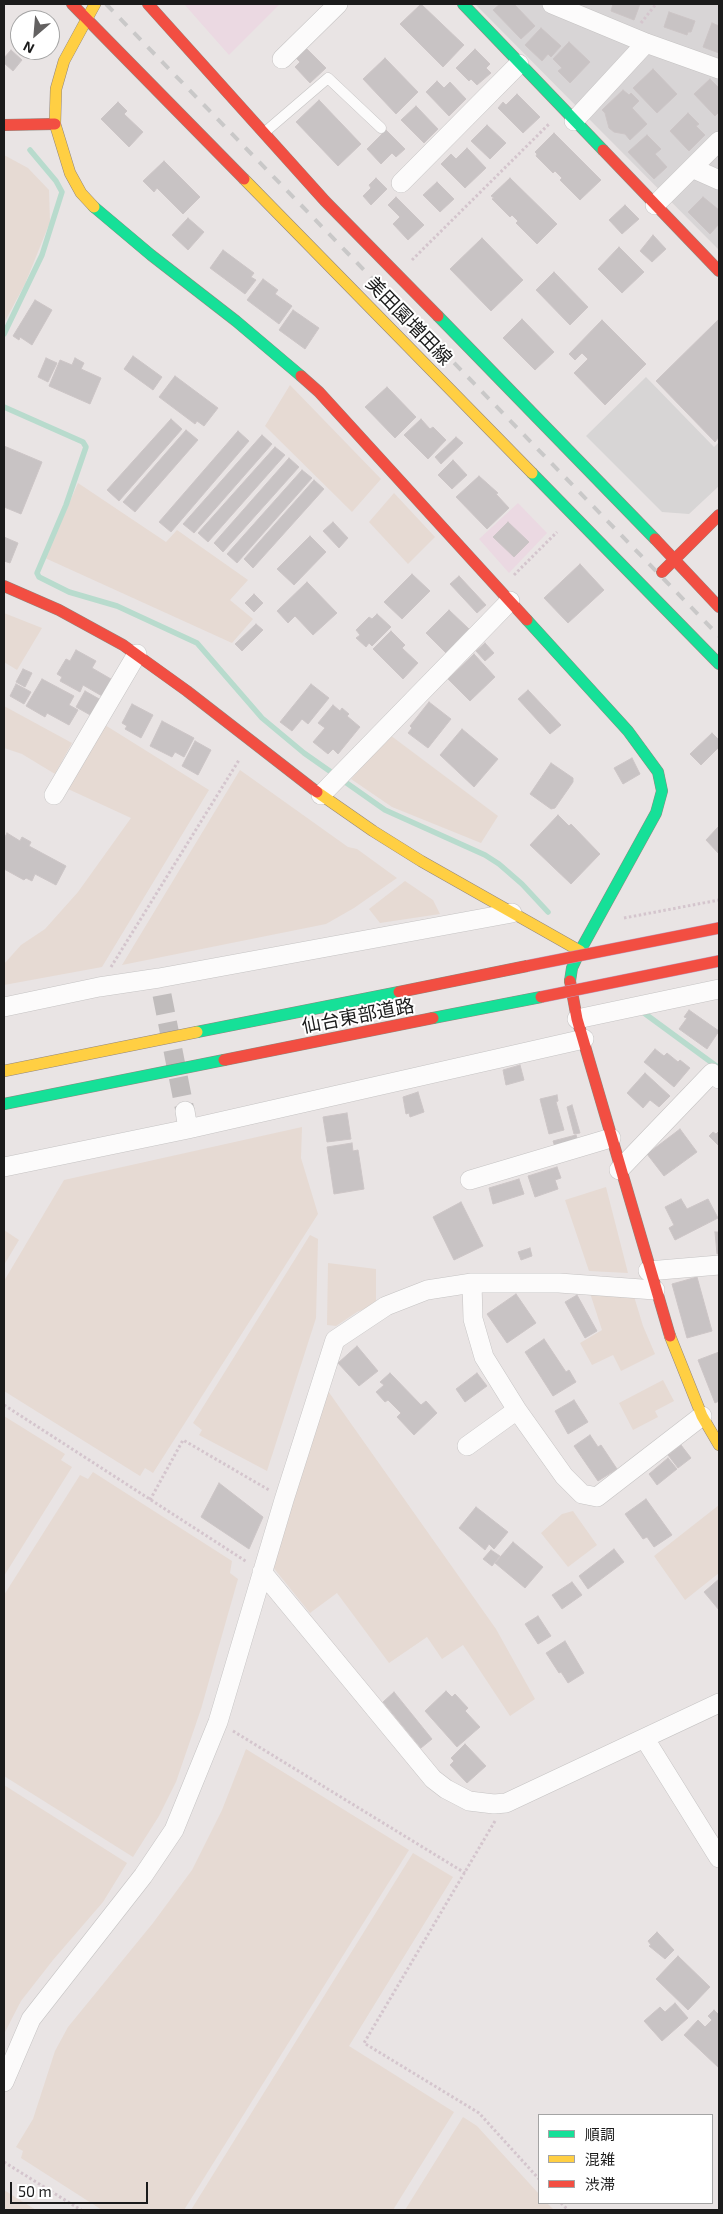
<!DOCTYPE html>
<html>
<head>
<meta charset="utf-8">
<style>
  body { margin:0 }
  #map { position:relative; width:723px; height:2214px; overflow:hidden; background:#e9e4e4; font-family:"Exo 2","Noto Sans JP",sans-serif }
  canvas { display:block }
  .frame { position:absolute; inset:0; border:5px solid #1b1b1b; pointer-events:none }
  .legend { position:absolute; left:538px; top:2114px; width:175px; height:90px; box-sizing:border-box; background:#fff; border:1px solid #a4a4a4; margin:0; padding:6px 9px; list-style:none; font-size:15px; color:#1b1b1b }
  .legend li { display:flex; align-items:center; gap:10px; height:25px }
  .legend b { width:25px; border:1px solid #a4a4a4 }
  .north { position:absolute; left:10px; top:10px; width:50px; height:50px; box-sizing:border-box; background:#fff; border:1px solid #a4a4a4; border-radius:50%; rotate:207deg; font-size:14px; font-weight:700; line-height:20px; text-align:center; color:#1b1b1b }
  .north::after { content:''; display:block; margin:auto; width:18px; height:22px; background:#636161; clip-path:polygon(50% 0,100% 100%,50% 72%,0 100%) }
  .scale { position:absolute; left:10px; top:2182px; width:138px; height:22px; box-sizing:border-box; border:2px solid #1b1b1b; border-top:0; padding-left:6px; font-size:15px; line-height:18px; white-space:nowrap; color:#1b1b1b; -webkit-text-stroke:4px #fff; paint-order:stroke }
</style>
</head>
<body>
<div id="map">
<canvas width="723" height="2214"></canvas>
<div class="frame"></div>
<ul class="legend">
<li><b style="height:6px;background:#16e098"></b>順調</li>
<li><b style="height:6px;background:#ffcf43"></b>混雑</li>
<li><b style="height:6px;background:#f24e42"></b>渋滞</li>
</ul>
<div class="north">N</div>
<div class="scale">50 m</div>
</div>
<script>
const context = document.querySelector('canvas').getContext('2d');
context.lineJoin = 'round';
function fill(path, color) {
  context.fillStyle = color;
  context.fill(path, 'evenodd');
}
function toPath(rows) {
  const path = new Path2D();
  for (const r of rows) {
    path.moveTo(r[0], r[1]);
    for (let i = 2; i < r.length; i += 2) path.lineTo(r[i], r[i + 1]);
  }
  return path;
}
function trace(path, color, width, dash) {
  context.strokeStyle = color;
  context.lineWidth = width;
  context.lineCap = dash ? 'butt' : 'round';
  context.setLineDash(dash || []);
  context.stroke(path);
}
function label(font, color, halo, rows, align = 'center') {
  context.font = font + ' "Exo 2","Noto Sans JP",sans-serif';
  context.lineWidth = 4;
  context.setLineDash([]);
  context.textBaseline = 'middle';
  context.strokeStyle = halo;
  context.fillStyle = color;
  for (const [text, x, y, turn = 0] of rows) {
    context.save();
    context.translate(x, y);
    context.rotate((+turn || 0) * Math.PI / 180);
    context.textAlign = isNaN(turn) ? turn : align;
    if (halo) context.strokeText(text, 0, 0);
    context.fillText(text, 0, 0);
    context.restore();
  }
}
fill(toPath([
  [475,4,719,4,719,250]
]), '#d8d5d6');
fill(toPath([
  [184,4,280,4,229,55],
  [518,503,547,533,509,573,479,539]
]), '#ebd9e2');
fill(toPath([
  [646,377,714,447,719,442,719,486,689,514,662,512,586,436]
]), '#d7d5d5');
fill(toPath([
  [4,155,28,168,49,190,50,222,25,284,4,323],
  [290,385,381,479,352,512,265,426],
  [78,483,166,542,177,530,248,580,230,600,253,619,232,643,45,558],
  [394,493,435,537,408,564,369,522],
  [4,613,42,628,17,670,4,662],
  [4,706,72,743,55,774,22,754,4,748],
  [105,725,209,790,102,967,4,985,4,964,21,945,45,929,78,892,131,818,68,789],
  [390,735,498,816,481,843,392,807,351,779],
  [240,770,348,847,357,849,397,878,354,908,326,924,122,965],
  [405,881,433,900,440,914,380,923,369,909],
  [302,1127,301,1158,318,1214,153,1473,145,1468,140,1476,4,1391,4,1281,64,1180],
  [606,1187,628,1273,589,1271,565,1200],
  [4,1230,19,1240,4,1265],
  [310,1235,318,1239,316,1318,267,1471,199,1435,202,1430,193,1423],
  [328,1263,376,1269,376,1304,357,1312,336,1326,327,1325],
  [589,1290,633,1293,643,1326,655,1354,621,1371,613,1355,592,1365,580,1343,602,1330],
  [663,1380,674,1401,655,1411,658,1417,633,1430,619,1403],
  [328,1391,496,1629,535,1699,510,1716,463,1645,442,1659,427,1637,389,1663,337,1593,310,1613,272,1566],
  [4,1416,65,1454,61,1460,72,1467,4,1576],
  [93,1472,232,1561,230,1573,238,1579,201,1709,176,1782,159,1816,133,1857,4,1776,4,1595,80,1475,88,1479],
  [719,1505,719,1573,685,1600,654,1556],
  [573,1511,597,1545,568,1567,541,1533,562,1514],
  [246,1749,409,1850,184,2210,102,2210,21,2158,23,2151,16,2147,33,2119,55,2051,68,2027,153,1923,192,1870,222,1810],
  [4,1785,127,1863,103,1902,53,1960,21,2001,4,2034],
  [413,1853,453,1877,349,2046,454,2112,393,2210,191,2210],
  [463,2117,477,2126,539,2194,539,2203,547,2203,554,2210,405,2210],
  [4,2190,36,2210,4,2210]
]), '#e6dad3');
trace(toPath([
  [4,334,42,255,62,192,56,181,30,150],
  [4,407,83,442,86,447,66,505,37,573,39,577,69,592,117,606,197,643,262,718,304,753,385,810,485,855,499,864,522,884,548,912],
  [644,1013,719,1068]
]), '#b8dbcd', 5.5);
const building = toPath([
  [421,4,464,45,443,67,400,24,421,4],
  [500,4,514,4,535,26,521,39,493,10,500,4],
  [613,4,640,4,634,20,611,11,613,4],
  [669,12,695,21,691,32,688,32,687,35,664,27,669,12],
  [712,23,719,26,719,53,703,47,712,23],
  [541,28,561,46,551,57,548,54,542,61,525,45,541,28],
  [569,42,590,62,570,83,558,71,562,68,553,59,569,42],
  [306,48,326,68,310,83,295,67,300,62,296,58,306,48],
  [475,49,490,64,486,68,491,73,477,85,471,79,469,81,456,68,475,49],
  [11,50,22,60,13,71,4,63,4,58,11,50],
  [385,58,418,92,396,114,363,79,385,58],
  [653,69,677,94,657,113,633,88,653,69],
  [710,79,719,88,719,112,715,116,694,94,710,79],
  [437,81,444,88,450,82,466,99,449,116,426,92,437,81],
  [623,90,629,95,631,93,639,101,632,108,647,124,630,140,625,134,614,132,609,128,605,113,602,110,623,90],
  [517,94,540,117,523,133,498,108,503,102,506,105,517,94],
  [319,100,361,144,338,166,296,122,319,100],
  [118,102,127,111,124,114,143,132,129,147,101,119,118,102],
  [416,106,438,129,424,143,401,120,416,106],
  [688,113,699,124,696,126,705,135,689,151,670,131,688,113],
  [487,125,506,143,490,159,471,141,487,125],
  [386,130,405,149,396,157,392,153,381,164,367,149,386,130],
  [554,133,601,180,580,200,560,180,562,178,555,171,553,173,536,156,537,154,535,152,554,133],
  [647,135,661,149,655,154,667,167,654,179,628,152,647,135],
  [467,148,486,168,465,188,441,164,451,154,456,159,467,148],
  [164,161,200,197,183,214,157,188,154,192,143,181,164,161],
  [376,178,387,189,371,205,363,196,371,188,369,185,376,178],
  [510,178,557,224,537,244,516,223,518,221,512,215,510,217,492,199,494,198,491,196,510,178],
  [437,182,454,199,440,212,423,195,437,182],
  [396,197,424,225,408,240,393,224,400,217,388,205,396,197],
  [703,197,719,210,719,224,710,234,688,212,703,197],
  [625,205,639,219,622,234,609,220,625,205],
  [188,218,204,232,188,250,172,235,188,218],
  [653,235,666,249,652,262,640,251,653,235],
  [482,238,523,280,491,311,450,269,482,238],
  [619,247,644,272,622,293,598,269,619,247],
  [223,250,254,273,251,277,256,280,245,294,210,268,223,250],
  [554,272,588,307,570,325,536,290,554,272],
  [263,279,278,290,275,294,292,306,279,324,247,300,263,279],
  [35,300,52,310,32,345,20,337,19,340,13,336,35,300],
  [293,310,319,328,305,349,279,330,293,310],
  [522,319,554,352,535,370,503,338,522,319],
  [719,319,719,437,715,442,656,381,719,319],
  [602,320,646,364,605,405,574,373,588,359,582,353,575,360,569,354,602,320],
  [133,356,162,377,153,390,124,369,133,356],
  [46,358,57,363,48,382,38,377,46,358],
  [75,358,84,363,81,369,101,378,90,404,49,386,60,360,72,365,75,358],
  [175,376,218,408,204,426,197,421,195,424,159,397,175,376],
  [387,387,416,417,395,438,365,407,387,387],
  [171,419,182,429,119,501,107,490,171,419],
  [421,419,430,429,433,427,446,440,428,459,404,435,421,419],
  [186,430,198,440,135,512,123,502,186,430],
  [238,431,249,441,171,532,159,522,238,431],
  [262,435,272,444,194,533,183,524,262,435],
  [456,437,463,443,441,464,435,457,456,437],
  [4,446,42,462,21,514,4,507,4,446],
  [275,447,285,455,208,542,198,533,275,447],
  [289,458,299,467,223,552,214,543,289,458],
  [453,460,467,475,452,489,438,475,453,460],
  [302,470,312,478,237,563,227,554,302,470],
  [479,476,498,493,496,494,509,508,487,529,456,497,479,476],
  [314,480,324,489,253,568,244,559,314,480],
  [333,522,348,538,339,548,323,531,333,522],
  [508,522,529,542,514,557,493,537,508,522],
  [310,536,326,552,294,585,277,569,310,536],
  [4,537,18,543,10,563,4,561,4,537],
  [580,564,604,590,568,623,544,598,580,564],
  [412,574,430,591,402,619,384,602,412,574],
  [459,576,486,605,477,613,450,584,459,576],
  [307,582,337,613,313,635,295,616,288,623,277,611,307,582],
  [254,594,263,603,254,612,245,603,254,594],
  [449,610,469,629,446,653,426,633,449,610],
  [377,614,391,627,372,646,369,643,366,647,356,638,360,635,356,630,369,617,372,619,377,614],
  [256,624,263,630,242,651,235,644,256,624],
  [391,631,405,645,402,648,418,663,403,679,373,649,391,631],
  [485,643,494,653,485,661,476,651,485,643],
  [76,650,96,661,92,668,111,679,102,696,83,685,80,692,60,681,62,677,57,674,66,659,70,661,76,650],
  [474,654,495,677,470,701,448,679,474,654],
  [23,669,32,673,25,687,16,682,23,669],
  [42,679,74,696,69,705,78,710,69,725,47,713,45,717,26,706,42,679],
  [16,684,31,692,24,704,10,696,16,684],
  [311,684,329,698,308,724,302,719,292,731,280,722,311,684],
  [528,690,561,725,550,734,518,699,528,690],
  [85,691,101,700,92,716,76,707,85,691],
  [429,702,451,719,428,748,408,733,412,728,410,726,429,702],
  [132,704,153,715,141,738,125,729,127,726,122,723,132,704],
  [333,705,340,711,342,708,349,714,347,716,360,727,338,754,333,749,328,754,313,742,325,728,318,723,333,705],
  [162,721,194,738,184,757,175,752,172,757,150,746,162,721],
  [462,729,498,759,474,787,440,755,462,729],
  [712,733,719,740,719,747,701,765,690,754,712,733],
  [195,741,211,750,198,775,182,766,195,741],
  [632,758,640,774,623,784,614,768,632,758],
  [551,763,573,778,573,782,555,808,551,809,530,794,551,763],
  [558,815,569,826,571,824,600,854,571,884,530,845,558,815],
  [719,826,719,854,706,840,719,826],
  [7,833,20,841,22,837,31,842,29,846,66,866,56,885,35,874,32,881,26,878,24,880,4,869,4,839,7,833],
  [689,1010,719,1031,707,1049,679,1029,687,1018,684,1017,689,1010],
  [655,1049,664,1056,667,1053,678,1062,680,1060,690,1068,674,1087,644,1062,655,1049],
  [520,1065,524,1080,506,1085,503,1070,520,1065],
  [645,1073,670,1096,659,1107,650,1100,643,1108,627,1093,645,1073],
  [418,1092,424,1112,410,1117,409,1113,406,1114,403,1097,418,1092],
  [557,1095,558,1101,556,1102,564,1130,549,1134,540,1099,557,1095],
  [572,1105,580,1133,574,1134,567,1107,572,1105],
  [347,1113,351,1139,327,1142,323,1117,347,1113],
  [680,1129,697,1152,664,1176,647,1154,680,1129],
  [719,1131,719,1146,709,1136,713,1132,716,1134,719,1131],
  [576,1135,579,1144,556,1150,553,1141,576,1135],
  [352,1143,353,1151,358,1150,364,1189,334,1194,327,1147,352,1143],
  [557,1167,561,1178,555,1180,558,1189,535,1197,528,1176,557,1167],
  [519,1179,524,1194,493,1204,489,1188,519,1179],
  [681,1199,687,1209,708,1199,718,1218,675,1240,669,1228,674,1225,665,1207,681,1199],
  [461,1202,483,1246,454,1260,433,1217,461,1202],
  [715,1232,719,1232,719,1253,717,1254,715,1232],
  [530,1248,532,1256,521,1260,518,1252,530,1248],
  [697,1277,712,1331,687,1338,672,1284,697,1277],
  [516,1294,536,1323,507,1343,487,1314,516,1294],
  [577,1295,597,1331,585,1338,565,1302,577,1295],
  [544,1339,566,1372,569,1370,576,1382,553,1396,525,1352,544,1339],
  [357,1346,378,1371,359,1386,338,1363,357,1346],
  [719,1352,719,1401,715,1403,698,1360,719,1352],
  [390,1373,421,1405,426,1401,437,1413,414,1435,397,1417,401,1413,388,1400,385,1402,376,1392,384,1385,380,1382,390,1373],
  [477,1373,487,1386,465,1402,456,1389,477,1373],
  [574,1400,588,1422,568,1434,555,1411,574,1400],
  [590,1435,598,1447,601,1445,617,1469,598,1481,574,1446,590,1435],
  [681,1445,691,1458,678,1468,668,1455,681,1445],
  [668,1458,677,1469,657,1485,649,1474,668,1458],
  [219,1483,263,1517,249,1549,201,1517,219,1483],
  [646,1499,672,1535,654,1547,647,1537,643,1539,625,1514,646,1499],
  [476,1507,508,1532,494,1549,489,1544,485,1550,459,1528,476,1507],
  [513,1542,543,1567,525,1588,495,1563,513,1542],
  [614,1549,624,1562,588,1589,579,1576,614,1549],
  [491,1550,500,1556,492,1566,483,1559,491,1550],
  [719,1579,719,1610,704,1592,719,1579],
  [572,1582,582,1595,562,1609,552,1595,572,1582],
  [538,1616,551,1636,538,1644,525,1624,538,1616],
  [565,1641,584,1673,568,1683,561,1672,559,1673,546,1653,565,1641],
  [446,1691,452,1697,455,1694,468,1708,465,1711,480,1727,457,1747,425,1711,446,1691],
  [394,1692,432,1739,421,1748,383,1702,394,1692],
  [465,1744,486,1766,467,1783,450,1765,454,1761,451,1758,465,1744],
  [657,1932,674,1950,665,1959,649,1946,651,1945,648,1941,657,1932],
  [678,1956,710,1987,688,2010,656,1979,678,1956],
  [675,2003,688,2018,662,2041,644,2021,660,2007,665,2012,675,2003],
  [714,2010,719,2015,719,2068,684,2035,698,2020,705,2027,712,2020,708,2016,714,2010]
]);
fill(building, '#c8c3c4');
trace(building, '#ccc5c6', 1);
trace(toPath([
  [162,995,185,1111]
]), '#c0bcbc', 19, [19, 9]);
const lane = toPath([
  [265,132,328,78,381,128]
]);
const street = toPath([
  [552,4,646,43,719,69],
  [282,59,338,4],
  [574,121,646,43],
  [692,168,719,180],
  [401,183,519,64],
  [655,205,719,141],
  [54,795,137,654],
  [321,795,510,601],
  [4,1007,99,987,159,978,512,913],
  [577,1019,719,989],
  [185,1111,188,1129],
  [4,1167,188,1129,584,1039],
  [619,1170,712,1073,719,1079],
  [470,1180,611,1138],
  [648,1271,719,1265],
  [472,1283,473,1319,484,1357,517,1410,564,1476,582,1494,597,1497,702,1416],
  [467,1446,517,1410],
  [262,1572,433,1779,446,1789,469,1801,494,1804,506,1803,719,1703],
  [645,1739,719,1858],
  [4,2082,31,2019,143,1876,174,1830,218,1722,284,1500,335,1340,386,1306,427,1290,472,1283,559,1283,655,1290]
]);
const fast = toPath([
  [463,4,603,150],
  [94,207,151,255,236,321,301,376],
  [438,316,655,539],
  [532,473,719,664],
  [527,620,628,731,658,772,662,791,656,813,580,951,572,968,570,981],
  [433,1018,541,997],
  [197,1032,399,992],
  [4,1104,224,1060]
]);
const slow = toPath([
  [244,179,532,473],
  [94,207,81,193,70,173,55,124,56,89,64,61,95,4],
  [317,792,373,831,421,861,580,951],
  [4,1071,197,1032],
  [670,1336,702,1416,719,1445]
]);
const jam = toPath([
  [72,4,244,179],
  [148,4,325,201,438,316],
  [4,125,55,124],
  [603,150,719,271],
  [301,376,319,392,527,620],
  [655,539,719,607],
  [662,572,719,515],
  [4,586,59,610,123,645,187,691,317,792],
  [570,981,577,1019,670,1336],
  [399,992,527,966],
  [224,1060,433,1018]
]);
trace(lane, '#c5c3c3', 11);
trace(street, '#c5c3c3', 20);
trace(fast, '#92867e', 12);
trace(slow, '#92867e', 12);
trace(jam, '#92867e', 12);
trace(toPath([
  [641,23,656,4],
  [412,260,549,124],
  [514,575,557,532],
  [624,918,719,900],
  [111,967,239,760],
  [4,1405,247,1562],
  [150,1500,183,1440,269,1490],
  [233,1731,465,1873],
  [495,1821,364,2043,479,2113,539,2179],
  [4,2162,81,2210],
  [561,2203,568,2210]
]), '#d4c5cd', 3, [2.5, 2.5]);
trace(lane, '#fcfbfb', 10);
trace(street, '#fcfbfb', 19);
trace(fast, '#16e098', 11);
trace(slow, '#ffcf43', 11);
trace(jam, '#f24e42', 11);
trace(toPath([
  [106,4,719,636]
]), '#c9c8c8', 4, [10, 10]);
const jamBridge = toPath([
  [527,966,719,928],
  [541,997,719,961]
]);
trace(jamBridge, '#bc9cb9', 12, []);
trace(jamBridge, '#f24e42', 11);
label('19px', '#1b1b1b', '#fff', [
  ["美田園増田線",409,321,46],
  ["仙台東部道路",358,1016,-11]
]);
</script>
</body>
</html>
